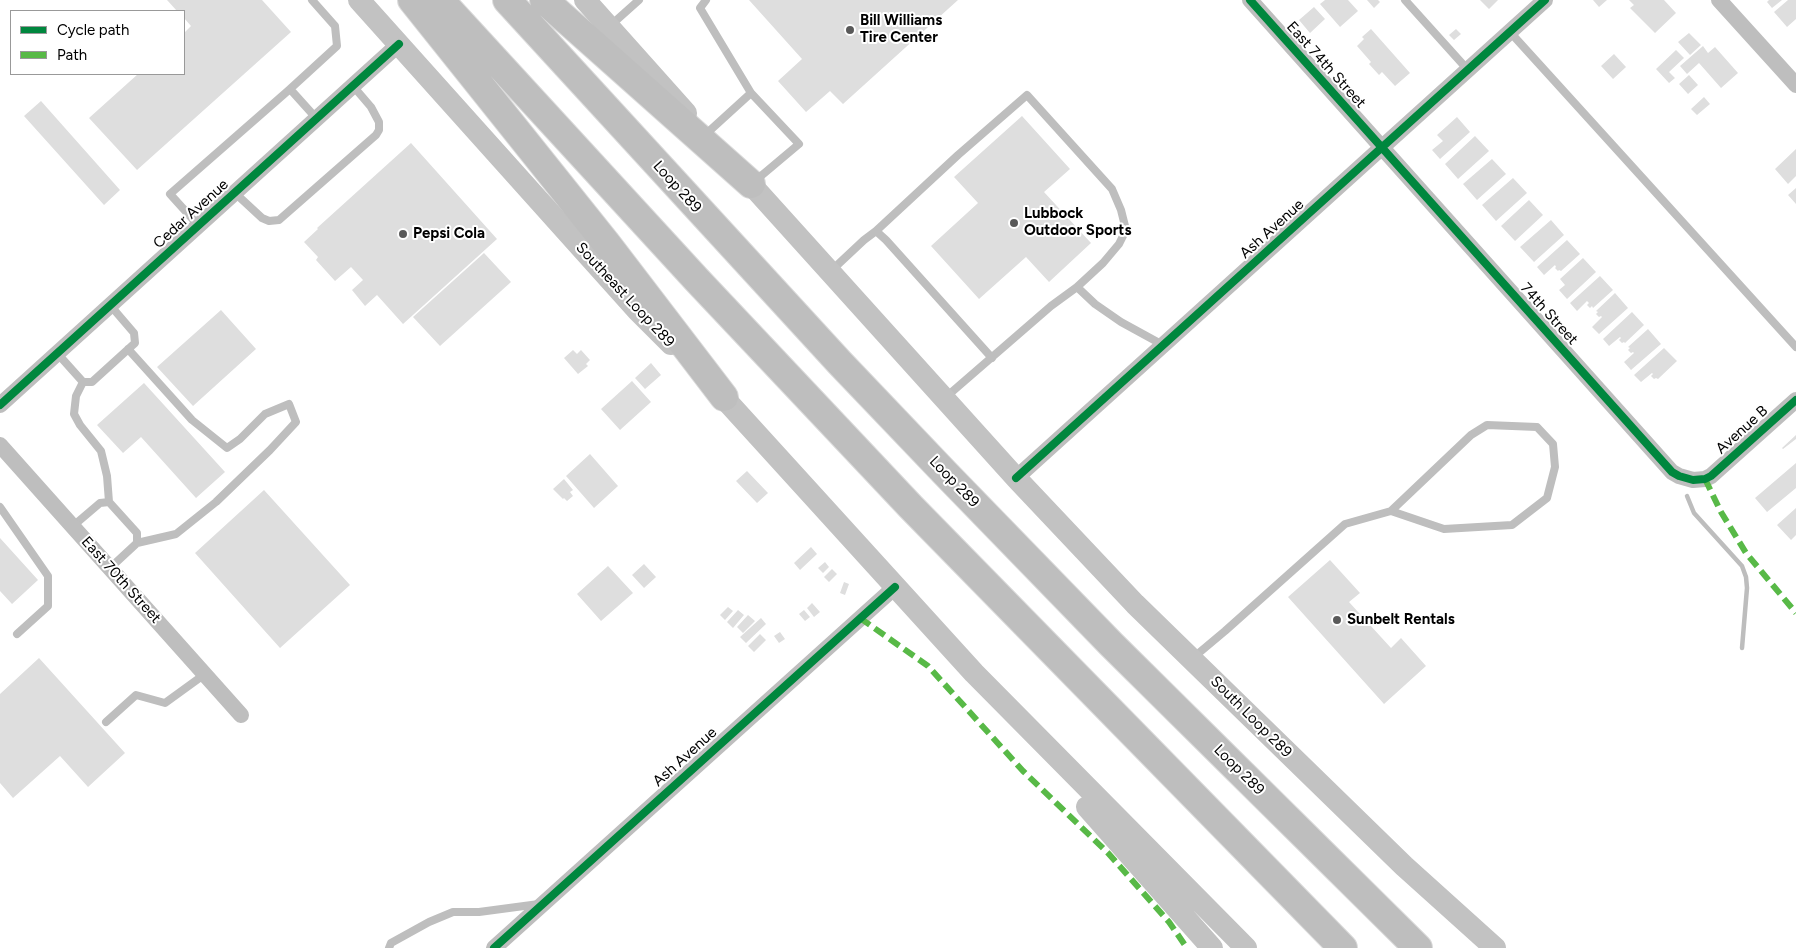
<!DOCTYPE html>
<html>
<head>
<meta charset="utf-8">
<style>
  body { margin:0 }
  #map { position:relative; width:1796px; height:948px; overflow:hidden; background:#fff; font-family:Figtree,sans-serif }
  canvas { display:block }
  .legend { position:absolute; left:10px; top:10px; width:175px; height:65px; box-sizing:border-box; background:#fff; border:1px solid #999; margin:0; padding:6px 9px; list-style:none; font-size:15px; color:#000 }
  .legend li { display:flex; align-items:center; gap:10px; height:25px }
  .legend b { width:25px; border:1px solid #999 }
</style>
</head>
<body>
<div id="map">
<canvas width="1796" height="948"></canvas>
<ul class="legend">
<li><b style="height:6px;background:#00873e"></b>Cycle path</li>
<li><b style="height:6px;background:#58b947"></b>Path</li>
</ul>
</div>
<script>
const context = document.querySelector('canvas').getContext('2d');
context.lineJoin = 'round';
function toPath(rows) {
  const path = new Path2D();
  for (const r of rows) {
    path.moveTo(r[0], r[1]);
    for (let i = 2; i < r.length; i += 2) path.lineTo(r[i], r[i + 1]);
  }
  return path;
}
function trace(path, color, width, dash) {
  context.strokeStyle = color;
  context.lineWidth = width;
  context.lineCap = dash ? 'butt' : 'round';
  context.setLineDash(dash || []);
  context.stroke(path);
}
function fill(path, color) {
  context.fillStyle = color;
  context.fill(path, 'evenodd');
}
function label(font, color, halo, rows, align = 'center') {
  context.font = font + ' Figtree,sans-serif';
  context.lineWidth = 4;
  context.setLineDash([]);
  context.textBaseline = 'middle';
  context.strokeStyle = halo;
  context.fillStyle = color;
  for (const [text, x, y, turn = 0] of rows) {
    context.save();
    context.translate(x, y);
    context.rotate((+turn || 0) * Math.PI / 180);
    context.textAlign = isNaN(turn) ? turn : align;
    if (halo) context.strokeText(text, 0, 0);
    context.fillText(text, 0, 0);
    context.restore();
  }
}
trace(toPath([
  [1687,496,1694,513,1742,566,1746,577,1747,588,1742,648]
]), '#bdbdbd', 4.5);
fill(toPath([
  [167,0,262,0,291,32,137,170,89,118,138,74,184,74,184,33,191,26,184,18,184,11,177,11],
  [749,0,958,0,843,104,830,91,806,112,778,81,802,59],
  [1325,0,1348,0,1358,11,1340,27,1320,4],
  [1367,0,1378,0,1380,2,1374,8],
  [1480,0,1498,0,1489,9],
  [1593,0,1607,0,1599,7],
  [1629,0,1664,0,1676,13,1655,33,1630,8,1634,5],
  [1769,0,1782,0,1772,8,1767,2],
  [1788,0,1796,0,1796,19,1787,27,1774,12],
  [1314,7,1325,19,1310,33,1299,20],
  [1371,29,1410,73,1395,86,1382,72,1379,75,1369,64,1371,62,1357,46,1364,39,1362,37],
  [1456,29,1461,34,1454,40,1449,35],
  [1689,33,1701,45,1690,55,1678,42],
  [1703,46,1708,53,1715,47,1738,73,1721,88,1699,63,1687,74,1680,66],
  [1676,50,1684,58,1669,72,1675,78,1669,83,1656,69],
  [1614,54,1626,67,1613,79,1601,66],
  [1689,75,1698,85,1688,94,1679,84],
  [1704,97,1710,104,1697,115,1691,109],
  [41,101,120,190,104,205,24,116],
  [1022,116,1070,169,1044,192,1091,243,1049,282,1026,257,979,299,931,246,978,203,954,177],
  [1457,117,1470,132,1440,159,1432,150,1443,141,1437,135],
  [1475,136,1489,151,1458,179,1445,164],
  [411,143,497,239,403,324,377,295,365,306,352,290,363,280,351,267,335,281,316,260,318,257,304,242,318,229,317,228],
  [1796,149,1796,176,1788,184,1775,169],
  [1492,159,1506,174,1477,200,1463,184],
  [1513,178,1527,193,1496,221,1482,205],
  [1796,188,1796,204,1788,195],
  [1529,200,1543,215,1515,241,1501,226],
  [1551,220,1564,235,1534,262,1520,247],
  [1567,240,1580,254,1561,271,1559,270,1558,271,1555,268,1556,267,1555,265,1544,275,1537,267],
  [484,253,511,282,440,346,413,317],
  [1583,258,1596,272,1567,299,1559,290,1565,285,1560,279],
  [1600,276,1613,290,1593,308,1592,306,1590,308,1587,305,1589,303,1587,301,1577,311,1570,303],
  [1615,293,1628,308,1599,334,1592,327,1602,317,1601,316,1599,317,1596,314,1598,312,1596,311],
  [221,310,256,349,193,406,157,367],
  [1632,312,1644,325,1625,343,1624,342,1622,343,1619,340,1621,338,1620,337,1609,346,1603,339],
  [1648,329,1661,344,1631,370,1624,362,1634,353,1633,352,1631,353,1628,350,1630,348,1628,347],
  [1664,348,1677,361,1658,379,1656,378,1654,379,1651,376,1653,374,1652,373,1641,382,1634,375],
  [573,350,577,354,581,350,590,360,586,364,588,366,578,374,564,358],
  [651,363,661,375,645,389,635,378],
  [632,381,651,402,620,430,601,409],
  [144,383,225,472,196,498,141,437,123,453,97,425],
  [1796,435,1796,439,1783,449,1782,448],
  [590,454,618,486,594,508,566,476],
  [1796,463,1796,488,1767,512,1755,498],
  [747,471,768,493,757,503,736,481],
  [564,479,573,490,570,492,573,496,567,501,564,498,563,499,553,489],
  [264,490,350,585,280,648,195,553],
  [1796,508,1796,535,1791,540,1777,525],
  [0,538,38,580,12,604,0,591],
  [811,547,817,554,800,570,794,563],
  [1330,560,1360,593,1349,602,1391,648,1401,638,1426,666,1384,704,1288,597],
  [825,562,829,567,823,573,818,568],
  [644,564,656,577,644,588,632,575],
  [608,566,633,593,601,621,577,594],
  [832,569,837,574,829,582,824,577],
  [844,582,849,584,845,595,840,593],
  [812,603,820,612,814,617,807,608],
  [728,607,733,611,725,620,720,615],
  [738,610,744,615,733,628,727,622],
  [804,610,810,617,805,621,799,614],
  [748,615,755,621,743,633,737,627],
  [761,618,766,624,746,643,740,637],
  [780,632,785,639,779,643,774,636],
  [760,634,766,640,754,652,748,646],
  [39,658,125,753,88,787,60,756,13,798,0,783,0,694]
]), '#dedede');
const motorway = toPath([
  [412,0,607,244,724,397],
  [440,0,697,280,911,507,1343,948],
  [507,0,840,363,945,473,1111,644,1418,948],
  [544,0,751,184]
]);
trace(motorway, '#dbdbdb', 30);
trace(toPath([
  [706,0,700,8,751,93],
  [1405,0,1468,70],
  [611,25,639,0],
  [1510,32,1796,347],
  [290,89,337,46,335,26,312,0],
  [706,134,751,93,799,144,755,181],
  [235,193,262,218,269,221,279,220,376,135,379,130,379,122,371,107,353,86],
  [198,225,170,194,290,89,317,119],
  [876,231,958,155,1027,95,1112,189,1121,210,1126,230,1119,244,1103,263,1077,287],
  [832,270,864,240,876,231,886,240,992,358],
  [128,349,192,420,227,448,240,439,265,414,289,404,296,422,270,450,216,502,176,534,137,543],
  [57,353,83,382,92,382,135,343,134,333,110,305],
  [83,382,76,396,74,414,80,425,101,451,107,476,109,502],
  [946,397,1051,306,1077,287,1095,304,1121,322,1163,345],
  [0,507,48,576,48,606,17,634],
  [73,526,100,503,109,502,137,533,137,543,110,568],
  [1194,657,1225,631,1345,524,1391,511,1444,529,1512,525,1547,498,1555,467,1553,444,1537,427,1487,425,1471,435,1391,511],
  [106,722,136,695,165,703,205,674],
  [389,948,391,943,429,922,453,912,479,912,539,904]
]), '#bebebe', 8);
trace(toPath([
  [1250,0,1672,472,1679,476,1693,480,1705,479,1711,476,1796,400],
  [1719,0,1796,85],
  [0,405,399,44],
  [0,445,241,715],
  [1016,478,1545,0],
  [494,948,895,587]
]), '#bebebe', 16);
trace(toPath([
  [359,0,637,310,671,344],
  [585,0,686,113],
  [739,171,1016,478,1135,604,1404,866,1495,948],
  [713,386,974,673,1246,948],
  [1087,807,1212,948]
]), '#c2c2c2', 22);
trace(motorway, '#bebebe', 28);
trace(toPath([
  [1705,479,1721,512,1746,553,1796,613],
  [860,618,928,666,1023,771,1108,853,1169,922,1187,948]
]), '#58b947', 6, [12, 6]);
trace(toPath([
  [1250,0,1672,472,1679,476,1693,480,1705,479,1711,476,1796,400],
  [0,405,399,44],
  [1016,478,1545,0],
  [494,948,895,587]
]), '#00873e', 8);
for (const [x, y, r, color] of [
  [850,30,5,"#595959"],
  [1014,223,5,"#595959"],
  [403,234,5,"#595959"],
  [1337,620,5,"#595959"]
]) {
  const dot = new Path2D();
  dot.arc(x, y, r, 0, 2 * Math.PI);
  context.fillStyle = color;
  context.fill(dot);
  trace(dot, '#fff', 2);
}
label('bold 15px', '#000', '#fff', [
  ["Bill Williams",860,21],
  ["Tire Center",860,38],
  ["Lubbock",1024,214],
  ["Outdoor Sports",1024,231],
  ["Pepsi Cola",413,234],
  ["Sunbelt Rentals",1347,620]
], 'left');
label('15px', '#000', '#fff', [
  ["East 74th Street",1326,65,48],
  ["Loop 289",677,187,48],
  ["Cedar Avenue",191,214,-42],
  ["Ash Avenue",1272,229,-42],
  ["Southeast Loop 289",625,295,47],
  ["74th Street",1549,314,48],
  ["Avenue B",1742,430,-42],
  ["Loop 289",954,482,46],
  ["East 70th Street",121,580,48],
  ["South Loop 289",1251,717,45],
  ["Ash Avenue",685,757,-42],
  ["Loop 289",1239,770,45]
]);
</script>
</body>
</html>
